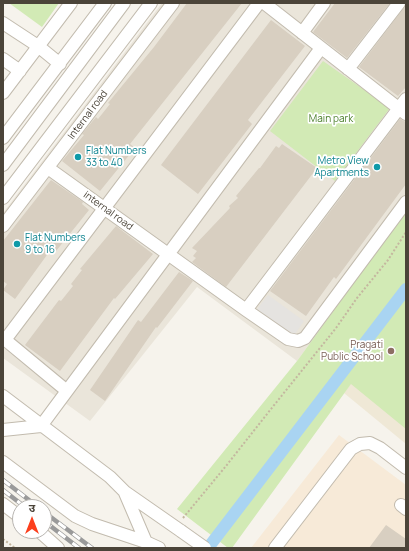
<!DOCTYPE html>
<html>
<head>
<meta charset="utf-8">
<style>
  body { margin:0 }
  #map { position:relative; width:409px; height:551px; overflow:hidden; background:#f6f3ec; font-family:Manrope,"Noto Sans Devanagari",sans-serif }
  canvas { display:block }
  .frame { position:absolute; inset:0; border:4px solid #4b4439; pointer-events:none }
  .north { position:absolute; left:12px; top:499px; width:40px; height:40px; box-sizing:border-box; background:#fff; border:1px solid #b7b4b0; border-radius:50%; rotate:0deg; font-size:11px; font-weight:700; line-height:16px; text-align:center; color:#4b4439 }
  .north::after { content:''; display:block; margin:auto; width:14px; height:18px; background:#fc3f1d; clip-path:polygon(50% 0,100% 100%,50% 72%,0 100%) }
</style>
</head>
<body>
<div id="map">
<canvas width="409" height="551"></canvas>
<div class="frame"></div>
<div class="north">उ</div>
</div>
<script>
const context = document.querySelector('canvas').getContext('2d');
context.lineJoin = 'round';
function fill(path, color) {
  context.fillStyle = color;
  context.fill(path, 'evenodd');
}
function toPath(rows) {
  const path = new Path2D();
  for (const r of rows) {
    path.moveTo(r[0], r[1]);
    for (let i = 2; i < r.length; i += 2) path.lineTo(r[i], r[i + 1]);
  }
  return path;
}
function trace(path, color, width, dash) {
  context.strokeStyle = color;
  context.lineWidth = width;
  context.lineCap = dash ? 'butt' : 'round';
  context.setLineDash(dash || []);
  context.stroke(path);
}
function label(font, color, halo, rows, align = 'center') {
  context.font = font + ' Manrope,sans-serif';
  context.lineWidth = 3.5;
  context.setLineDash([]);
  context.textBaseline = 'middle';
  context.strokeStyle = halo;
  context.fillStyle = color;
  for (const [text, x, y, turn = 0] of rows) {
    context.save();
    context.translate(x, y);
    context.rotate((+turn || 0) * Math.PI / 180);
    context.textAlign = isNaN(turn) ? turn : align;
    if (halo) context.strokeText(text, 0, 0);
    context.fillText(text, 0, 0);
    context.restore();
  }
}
fill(toPath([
  [162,3,406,3,406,211,297,361,197,287,90,421,3,358,3,213]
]), '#eae5da');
fill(toPath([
  [339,435,406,485,406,548,251,548]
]), '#f7ead8');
fill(toPath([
  [406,309,406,444,344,393]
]), '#efe8d6');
fill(toPath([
  [9,3,59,3,42,27],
  [323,61,390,108,335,181,270,131],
  [406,211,406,429,351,384,232,548,228,548,177,509,297,361]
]), '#d2eab5');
fill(toPath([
  [268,295,304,321,291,340,254,313]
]), '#e5e3e0');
trace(toPath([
  [208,548,406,289]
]), '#a9d4f2', 12);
fill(toPath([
  [187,3,242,3,130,144,135,148,100,191,62,161,84,135,82,134,96,117,98,119,110,104,108,103,154,47],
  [335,3,390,3,347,58,313,32],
  [406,5,406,87,398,96,359,67],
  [271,20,305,46,248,120,252,124,198,194,161,165],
  [400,119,406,122,406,184,336,279,334,277,306,316,270,291],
  [282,144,317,168,226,287,192,262,196,258,193,256,197,251,192,248,230,208,229,206,238,198,236,196,259,168,260,168,276,146,279,148],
  [51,180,83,202,82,204,89,210,56,251,52,248,15,299,3,290,7,284,3,281,3,241],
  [116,226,153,254,115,299,114,298,60,371,25,345,59,300,61,301,73,286,71,284,82,270,80,269],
  [179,272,193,281,157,328,156,327,105,401,90,390,138,320,141,322],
  [386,525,406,539,406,548,369,548]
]), '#d8cfc1');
const minor = toPath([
  [264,3,406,114],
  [3,23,38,46,60,64],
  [302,33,324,3],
  [3,59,20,71],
  [348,69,399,3],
  [3,93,71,3],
  [3,138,105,3],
  [3,165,124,3],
  [48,168,246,310,288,339,298,341,305,338,406,202],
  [3,198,151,3],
  [3,226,173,3],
  [246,310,406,99],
  [3,338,67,391],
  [5,340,259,3],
  [3,396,110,477,125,492,181,531],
  [3,430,41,426,321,48],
  [3,462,75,516,92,524,146,542,159,548],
  [125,493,146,542],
  [3,504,20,517],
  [401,505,406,509],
  [39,531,58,548],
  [275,548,351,449,360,444,370,443,380,448,406,468]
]);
trace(minor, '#c2bbae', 14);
trace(toPath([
  [183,518,226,466,271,409,336,328,357,298,388,260,406,232],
  [3,539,15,548]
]), '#c4b79f', 2, [2, 2]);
trace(minor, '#fff', 12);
const rail = toPath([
  [3,480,38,507],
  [3,490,25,507],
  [44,512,92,548],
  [44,521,79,548]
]);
trace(rail, '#9a9a9a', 4.5);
trace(rail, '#fff', 3, [9]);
const minorBridge = toPath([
  [181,531,205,548]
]);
trace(minorBridge, '#c2bbae', 14, []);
trace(minorBridge, '#fff', 12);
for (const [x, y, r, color] of [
  [78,157,4,"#0f9aa8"],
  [377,167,4,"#0f9aa8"],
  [17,244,4,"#0f9aa8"],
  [391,351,4,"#8d6e63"]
]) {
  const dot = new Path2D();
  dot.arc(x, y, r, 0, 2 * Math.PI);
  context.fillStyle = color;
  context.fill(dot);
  trace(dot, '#fff', 1.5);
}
label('10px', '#4b4439', '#fff', [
  ["Internal road",88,115,-53],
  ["internal road",108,211,36]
]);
label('10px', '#4a7f2a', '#fff', [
  ["Main park",331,119]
]);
label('10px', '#0d838f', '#fff', [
  ["Flat Numbers",86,151],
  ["33 to 40",86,163],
  ["Metro View",369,161,"right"],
  ["Apartments",369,173,"right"],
  ["Flat Numbers",25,238],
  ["9 to 16",25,250]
], 'left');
label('10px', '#785e54', '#fff', [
  ["Pragati",383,345],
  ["Public School",383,357]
], 'right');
</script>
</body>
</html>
